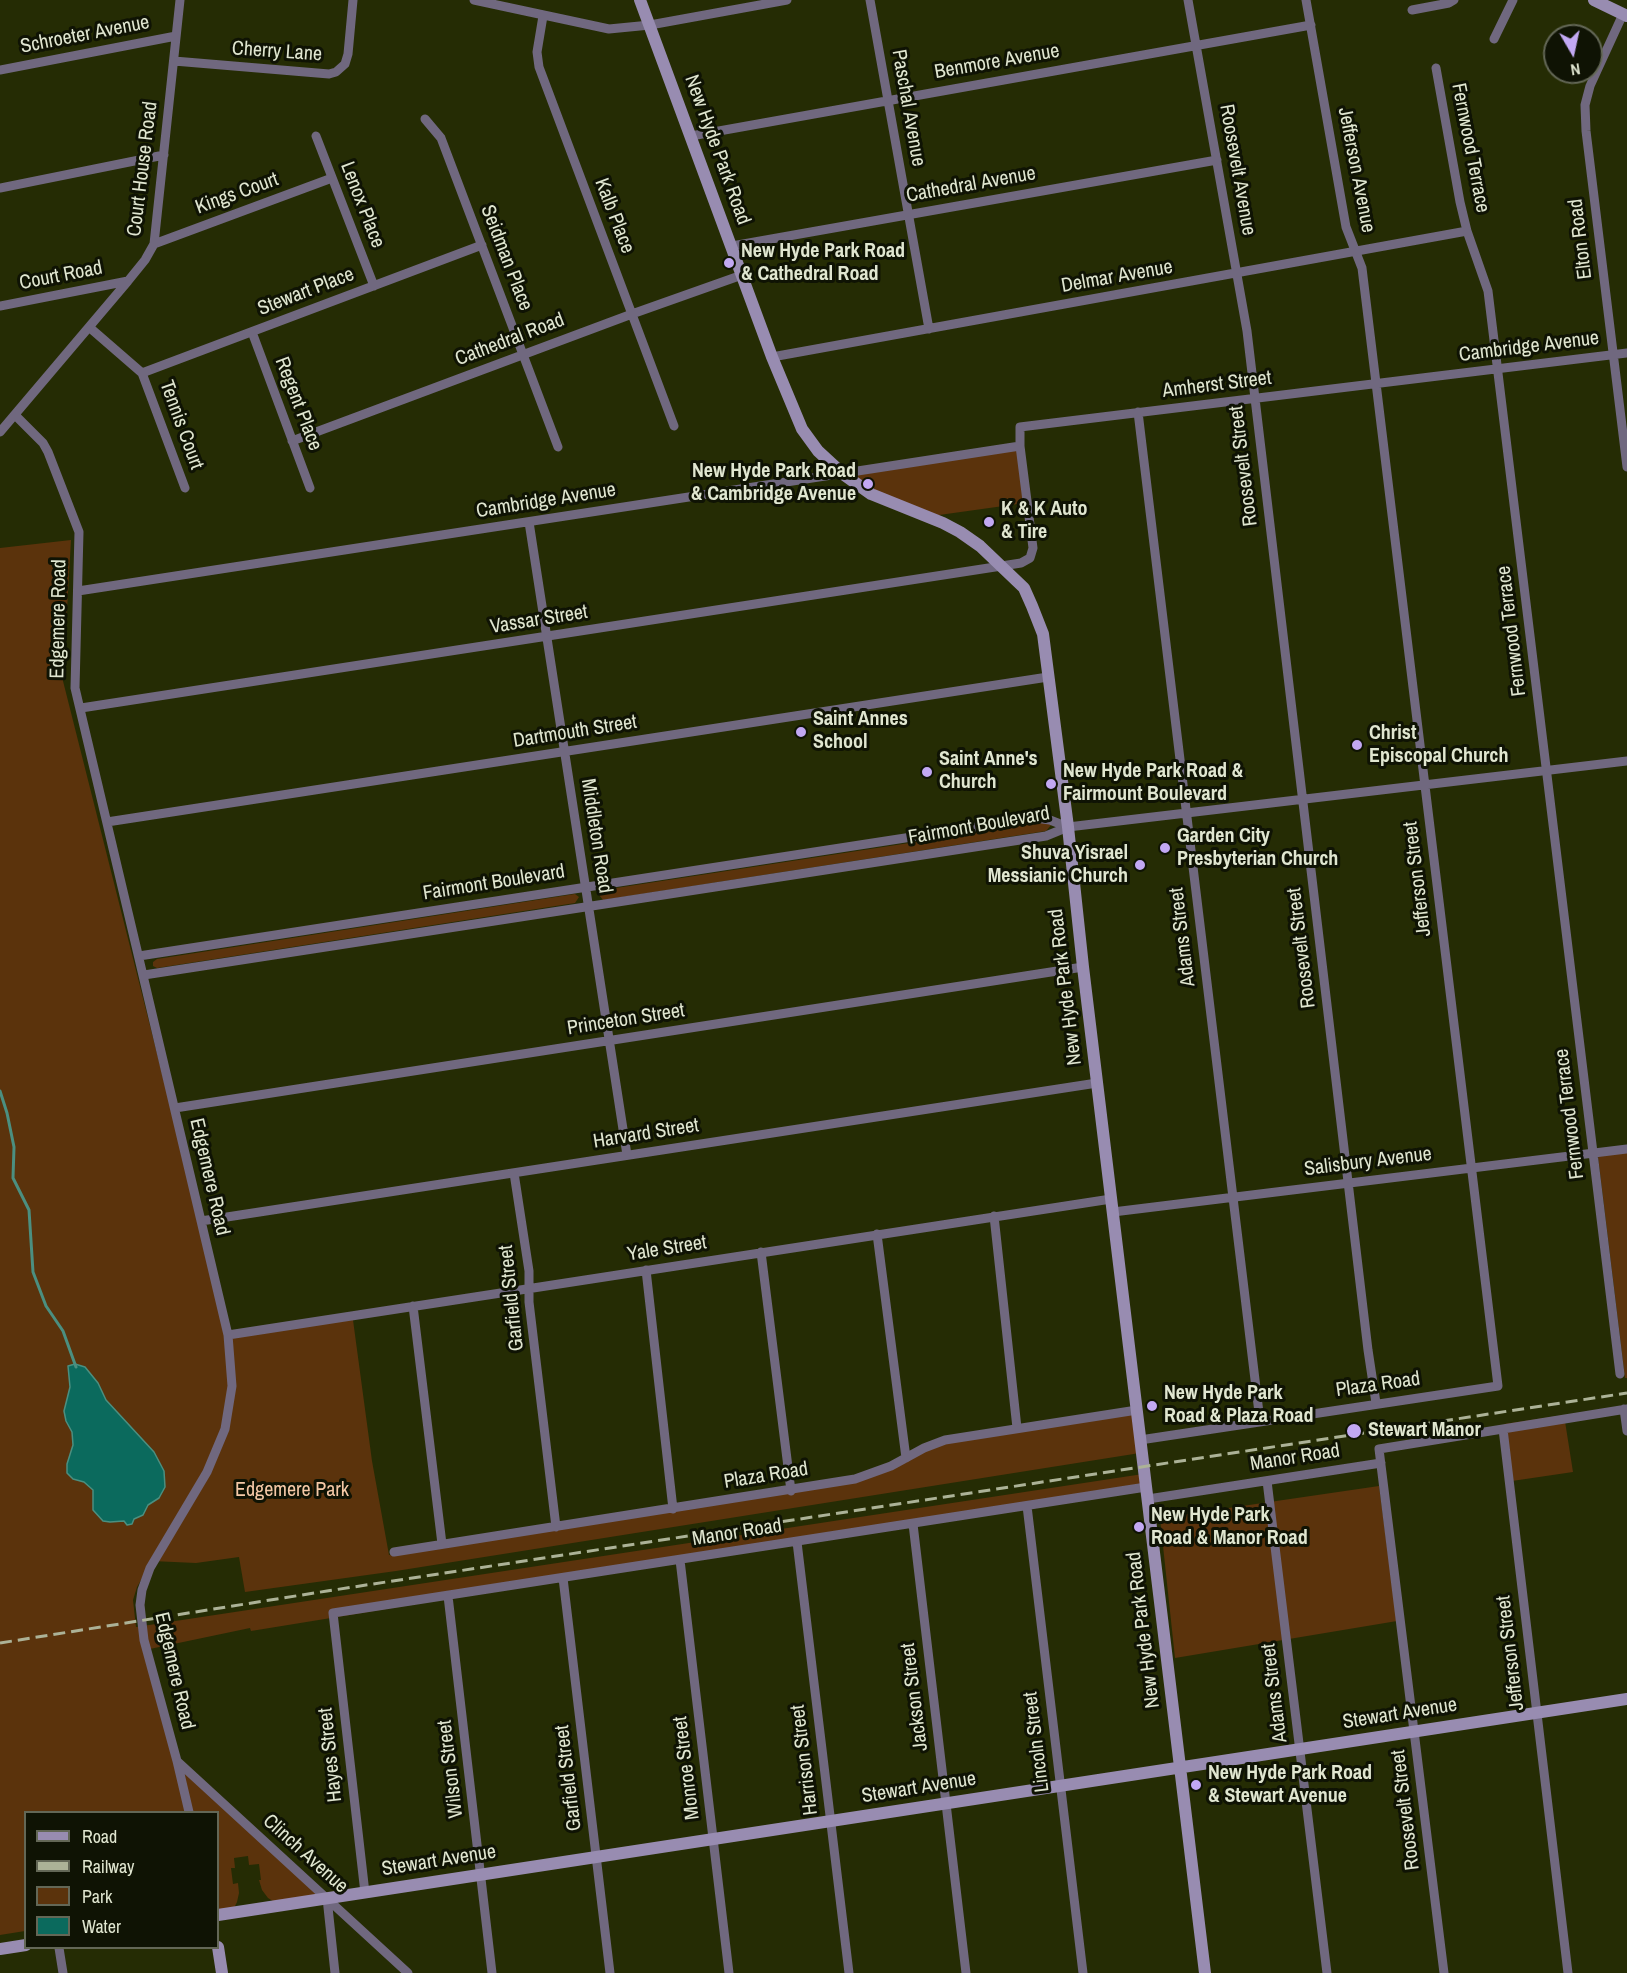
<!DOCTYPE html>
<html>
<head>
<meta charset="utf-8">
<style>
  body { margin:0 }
  #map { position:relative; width:1627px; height:1973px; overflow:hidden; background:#252c04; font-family:"Archivo Narrow",sans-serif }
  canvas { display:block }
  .legend { position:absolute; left:24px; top:1811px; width:195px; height:138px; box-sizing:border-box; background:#0f1304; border:2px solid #636756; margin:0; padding:8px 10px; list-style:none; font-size:18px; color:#e0e6d0 }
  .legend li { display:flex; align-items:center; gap:12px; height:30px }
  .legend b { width:30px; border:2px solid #636756 }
  .north { position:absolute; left:1543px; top:24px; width:60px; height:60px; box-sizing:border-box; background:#0f1304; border:2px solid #636756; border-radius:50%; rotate:171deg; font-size:16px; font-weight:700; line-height:24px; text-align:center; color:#e0e6d0 }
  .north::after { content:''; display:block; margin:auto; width:21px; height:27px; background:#c2a8f3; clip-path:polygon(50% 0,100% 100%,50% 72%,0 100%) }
</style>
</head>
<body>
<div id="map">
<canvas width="1627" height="1973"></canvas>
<ul class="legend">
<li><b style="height:8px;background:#988cb1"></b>Road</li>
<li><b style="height:8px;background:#acb297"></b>Railway</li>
<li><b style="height:16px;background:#5b330c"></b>Park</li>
<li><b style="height:16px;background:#0b6a5d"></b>Water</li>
</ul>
<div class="north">N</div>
</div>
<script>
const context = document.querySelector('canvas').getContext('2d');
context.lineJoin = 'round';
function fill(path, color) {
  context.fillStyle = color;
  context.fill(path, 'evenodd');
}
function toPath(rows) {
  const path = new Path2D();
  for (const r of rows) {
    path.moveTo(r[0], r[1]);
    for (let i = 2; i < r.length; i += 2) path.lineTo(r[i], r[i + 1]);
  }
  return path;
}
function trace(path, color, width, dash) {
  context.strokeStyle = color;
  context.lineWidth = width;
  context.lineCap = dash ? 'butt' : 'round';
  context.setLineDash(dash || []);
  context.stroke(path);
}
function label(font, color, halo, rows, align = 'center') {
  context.font = font + ' "Archivo Narrow",sans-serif';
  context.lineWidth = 6;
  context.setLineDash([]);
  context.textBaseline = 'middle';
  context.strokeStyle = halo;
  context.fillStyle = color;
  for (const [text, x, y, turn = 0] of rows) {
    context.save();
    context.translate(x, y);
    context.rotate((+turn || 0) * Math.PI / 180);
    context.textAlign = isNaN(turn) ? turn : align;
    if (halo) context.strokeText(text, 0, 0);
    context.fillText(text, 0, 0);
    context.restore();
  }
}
fill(toPath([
  [1018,449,1025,503,932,516,891,501,850,476],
  [71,540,63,681,228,1335,353,1320,372,1461,389,1555,866,1478,941,1441,1134,1409,1140,1453,396,1571,245,1592,239,1557,196,1563,152,1561,137,1587,133,1600,136,1627,1143,1474,1144,1486,251,1631,250,1628,145,1650,176,1762,321,1896,276,1903,268,1898,262,1890,259,1880,261,1880,259,1864,249,1865,248,1856,234,1858,235,1868,231,1868,233,1884,238,1883,239,1893,237,1902,233,1910,218,1912,218,1812,26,1812,25,1931,0,1935,0,548],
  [1046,822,1051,825,1046,831,603,900,599,895,603,890],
  [575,894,579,897,575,903,157,968,153,966,153,962,157,959],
  [1627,1152,1627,1378,1625,1378,1598,1156],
  [1564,1415,1573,1472,1512,1481,1504,1424],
  [1379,1486,1397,1621,1175,1658,1160,1518]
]), '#5b330c');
const water = toPath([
  [75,1364,85,1367,98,1383,106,1400,154,1452,164,1471,165,1487,159,1498,148,1505,143,1515,134,1519,132,1524,127,1525,124,1521,110,1522,103,1521,93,1510,93,1490,84,1482,73,1479,67,1473,67,1464,73,1445,72,1432,66,1421,64,1411,70,1387,68,1366,75,1364]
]);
fill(water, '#0b6a5d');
trace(water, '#4b8f80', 1.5);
trace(toPath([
  [0,1091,7,1113,14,1147,13,1178,29,1210,33,1272,46,1306,63,1331,76,1367]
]), '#4b8f80', 3);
trace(toPath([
  [474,0,609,29,650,25,787,0],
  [870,0,929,329],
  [1188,0,1247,331,1368,1350,1376,1403],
  [1412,10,1449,3,1454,0],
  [1623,14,1590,86,1585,105,1586,131,1627,467],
  [543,16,537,52,539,67,674,426],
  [1494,39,1513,0],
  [174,61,329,74,336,72,345,64,348,54,353,0],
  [1436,68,1460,202,1467,231,1488,291,1620,1374],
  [0,70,176,36],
  [425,119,441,138,558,447],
  [316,136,374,286],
  [691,136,1311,25],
  [0,188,164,155],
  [154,244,332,178],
  [732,246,1217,160],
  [0,306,128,281],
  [89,327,142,373,185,488],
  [252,332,310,488],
  [772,357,1467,231],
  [142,373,482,245],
  [1138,412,1260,1421],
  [15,415,43,443,48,452,79,532,75,688,228,1335,232,1386,225,1429,207,1472,150,1568,142,1590,140,1605,144,1640,177,1761,189,1812],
  [0,432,128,281,145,260,154,244,180,0],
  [292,441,632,314,742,275],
  [529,522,627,1155],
  [78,591,1020,446],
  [81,708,1021,563,1030,558,1033,548,1020,446,1020,427,1627,353],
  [107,822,1048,677],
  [139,956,1035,818,1050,820,1068,827],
  [144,975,1046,836,1068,827,1627,761],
  [175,1108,1083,967],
  [514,1173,529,1271,529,1302,556,1527],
  [1113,1212,1627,1149],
  [994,1216,1017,1428],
  [201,1221,1097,1083],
  [877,1234,906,1458],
  [761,1252,791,1491],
  [646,1270,673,1509],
  [413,1306,442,1544],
  [228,1335,1111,1199],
  [1624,1409,1627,1431],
  [1503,1429,1568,1973],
  [1140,1440,1498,1386,1362,268,1346,227,1306,0],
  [1267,1481,1327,1973],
  [1148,1499,1381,1463],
  [1027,1506,1083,1973],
  [913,1524,966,1973],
  [797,1542,849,1973],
  [394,1552,855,1479,891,1466,924,1448,945,1440,1137,1410],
  [680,1560,729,1973],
  [563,1578,610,1973],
  [448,1596,492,1973],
  [177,1761,408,1973],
  [365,1893,333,1613,1146,1487],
  [327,1898,335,1973],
  [59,1948,63,1973],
  [1444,1973,1379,1449,1627,1409]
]), '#70687f', 9);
trace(toPath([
  [640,0,772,357,802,429,818,451,843,474,871,494,943,523,960,532,980,546,1024,588,1032,606,1043,634,1068,827,1083,967,1205,1973],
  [1594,0,1627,16],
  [218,1915,1627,1699],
  [218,1947,222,1973],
  [0,1949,26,1945]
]), '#988cb1', 12);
trace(toPath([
  [0,1643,327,1591,1627,1393]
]), '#acb297', 3, [12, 6]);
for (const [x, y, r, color] of [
  [729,263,6,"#c2a8f3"],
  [868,484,6,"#c2a8f3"],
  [989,522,6,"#c2a8f3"],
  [801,732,6,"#c2a8f3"],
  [1357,745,6,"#c2a8f3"],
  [927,772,6,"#c2a8f3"],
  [1051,784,6,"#c2a8f3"],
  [1165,848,6,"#c2a8f3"],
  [1140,865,6,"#c2a8f3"],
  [1152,1406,6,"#c2a8f3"],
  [1354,1431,8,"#c2a8f3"],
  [1139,1527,6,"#c2a8f3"],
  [1196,1785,6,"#c2a8f3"]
]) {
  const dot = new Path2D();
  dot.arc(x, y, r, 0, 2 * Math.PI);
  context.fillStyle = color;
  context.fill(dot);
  trace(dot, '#0f1304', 2);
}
label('20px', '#e0e6d0', '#0f1304', [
  ["Schroeter Avenue",85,35,-11],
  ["Cherry Lane",277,52,4],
  ["Benmore Avenue",997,62,-10],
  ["Paschal Avenue",908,108,80],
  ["Fernwood Terrace",1470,148,79],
  ["New Hyde Park Road",717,150,70],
  ["Court House Road",143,169,-83],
  ["Roosevelt Avenue",1237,170,80],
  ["Jefferson Avenue",1356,170,79],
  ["Cathedral Avenue",971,185,-10],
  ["Kings Court",237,194,-20],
  ["Lenox Place",362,205,69],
  ["Kalb Place",614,216,69],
  ["Elton Road",1581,239,-97],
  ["Seidman Place",506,258,69],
  ["Court Road",61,276,-11],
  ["Delmar Avenue",1117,277,-10],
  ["Stewart Place",306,292,-21],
  ["Cathedral Road",510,340,-21],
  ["Cambridge Avenue",1529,347,-7],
  ["Amherst Street",1217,385,-7],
  ["Regent Place",298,404,69],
  ["Tennis Court",181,425,70],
  ["Roosevelt Street",1244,466,-97],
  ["Cambridge Avenue",546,501,-9],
  ["Edgemere Road",59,619,-89],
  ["Vassar Street",539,620,-9],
  ["Fernwood Terrace",1512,631,-97],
  ["Dartmouth Street",575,732,-9],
  ["Fairmont Boulevard",979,826,-10],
  ["Middleton Road",596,836,81],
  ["Jefferson Street",1418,879,-97],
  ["Fairmont Boulevard",494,883,-9],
  ["Adams Street",1183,937,-97],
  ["Roosevelt Street",1302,948,-97],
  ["New Hyde Park Road",1066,987,-97],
  ["Princeton Street",626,1020,-9],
  ["Fernwood Terrace",1570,1114,-97],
  ["Harvard Street",646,1134,-9],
  ["Salisbury Avenue",1368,1162,-7],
  ["Edgemere Road",209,1177,77],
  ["Yale Street",667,1249,-9],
  ["Garfield Street",512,1298,-96],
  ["Plaza Road",1378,1385,-8],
  ["Manor Road",1295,1458,-9],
  ["Plaza Road",766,1476,-9],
  ["Manor Road",737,1533,-9],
  ["New Hyde Park Road",1144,1630,-97],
  ["Jefferson Street",1511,1653,-97],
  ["Edgemere Road",174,1671,77],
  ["Adams Street",1275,1693,-97],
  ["Jackson Street",915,1697,-97],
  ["Stewart Avenue",1400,1714,-9],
  ["Lincoln Street",1037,1742,-97],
  ["Hayes Street",331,1755,-96],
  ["Harrison Street",805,1760,-97],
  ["Monroe Street",687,1768,-97],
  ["Wilson Street",451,1769,-97],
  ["Garfield Street",569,1778,-97],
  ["Stewart Avenue",919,1788,-9],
  ["Roosevelt Street",1406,1810,-97],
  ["Clinch Avenue",305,1854,42],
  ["Stewart Avenue",439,1861,-9]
]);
label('bold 20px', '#e0e6d0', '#0f1304', [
  ["New Hyde Park Road",741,252],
  ["& Cathedral Road",741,275],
  ["New Hyde Park Road",856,472,"right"],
  ["& Cambridge Avenue",856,495,"right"],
  ["K & K Auto",1001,510],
  ["& Tire",1001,533],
  ["Saint Annes",813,720],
  ["School",813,743],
  ["Christ",1369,734],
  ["Episcopal Church",1369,757],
  ["Saint Anne's",939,760],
  ["Church",939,783],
  ["New Hyde Park Road &",1063,772],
  ["Fairmount Boulevard",1063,795],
  ["Garden City",1177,837],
  ["Presbyterian Church",1177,860],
  ["Shuva Yisrael",1128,854,"right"],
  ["Messianic Church",1128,877,"right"],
  ["New Hyde Park",1164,1394],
  ["Road & Plaza Road",1164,1417],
  ["Stewart Manor",1368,1431],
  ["New Hyde Park",1151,1516],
  ["Road & Manor Road",1151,1539],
  ["New Hyde Park Road",1208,1774],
  ["& Stewart Avenue",1208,1797]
], 'left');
label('20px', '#f5c9a7', '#0f1304', [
  ["Edgemere Park",292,1491]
]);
</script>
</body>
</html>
